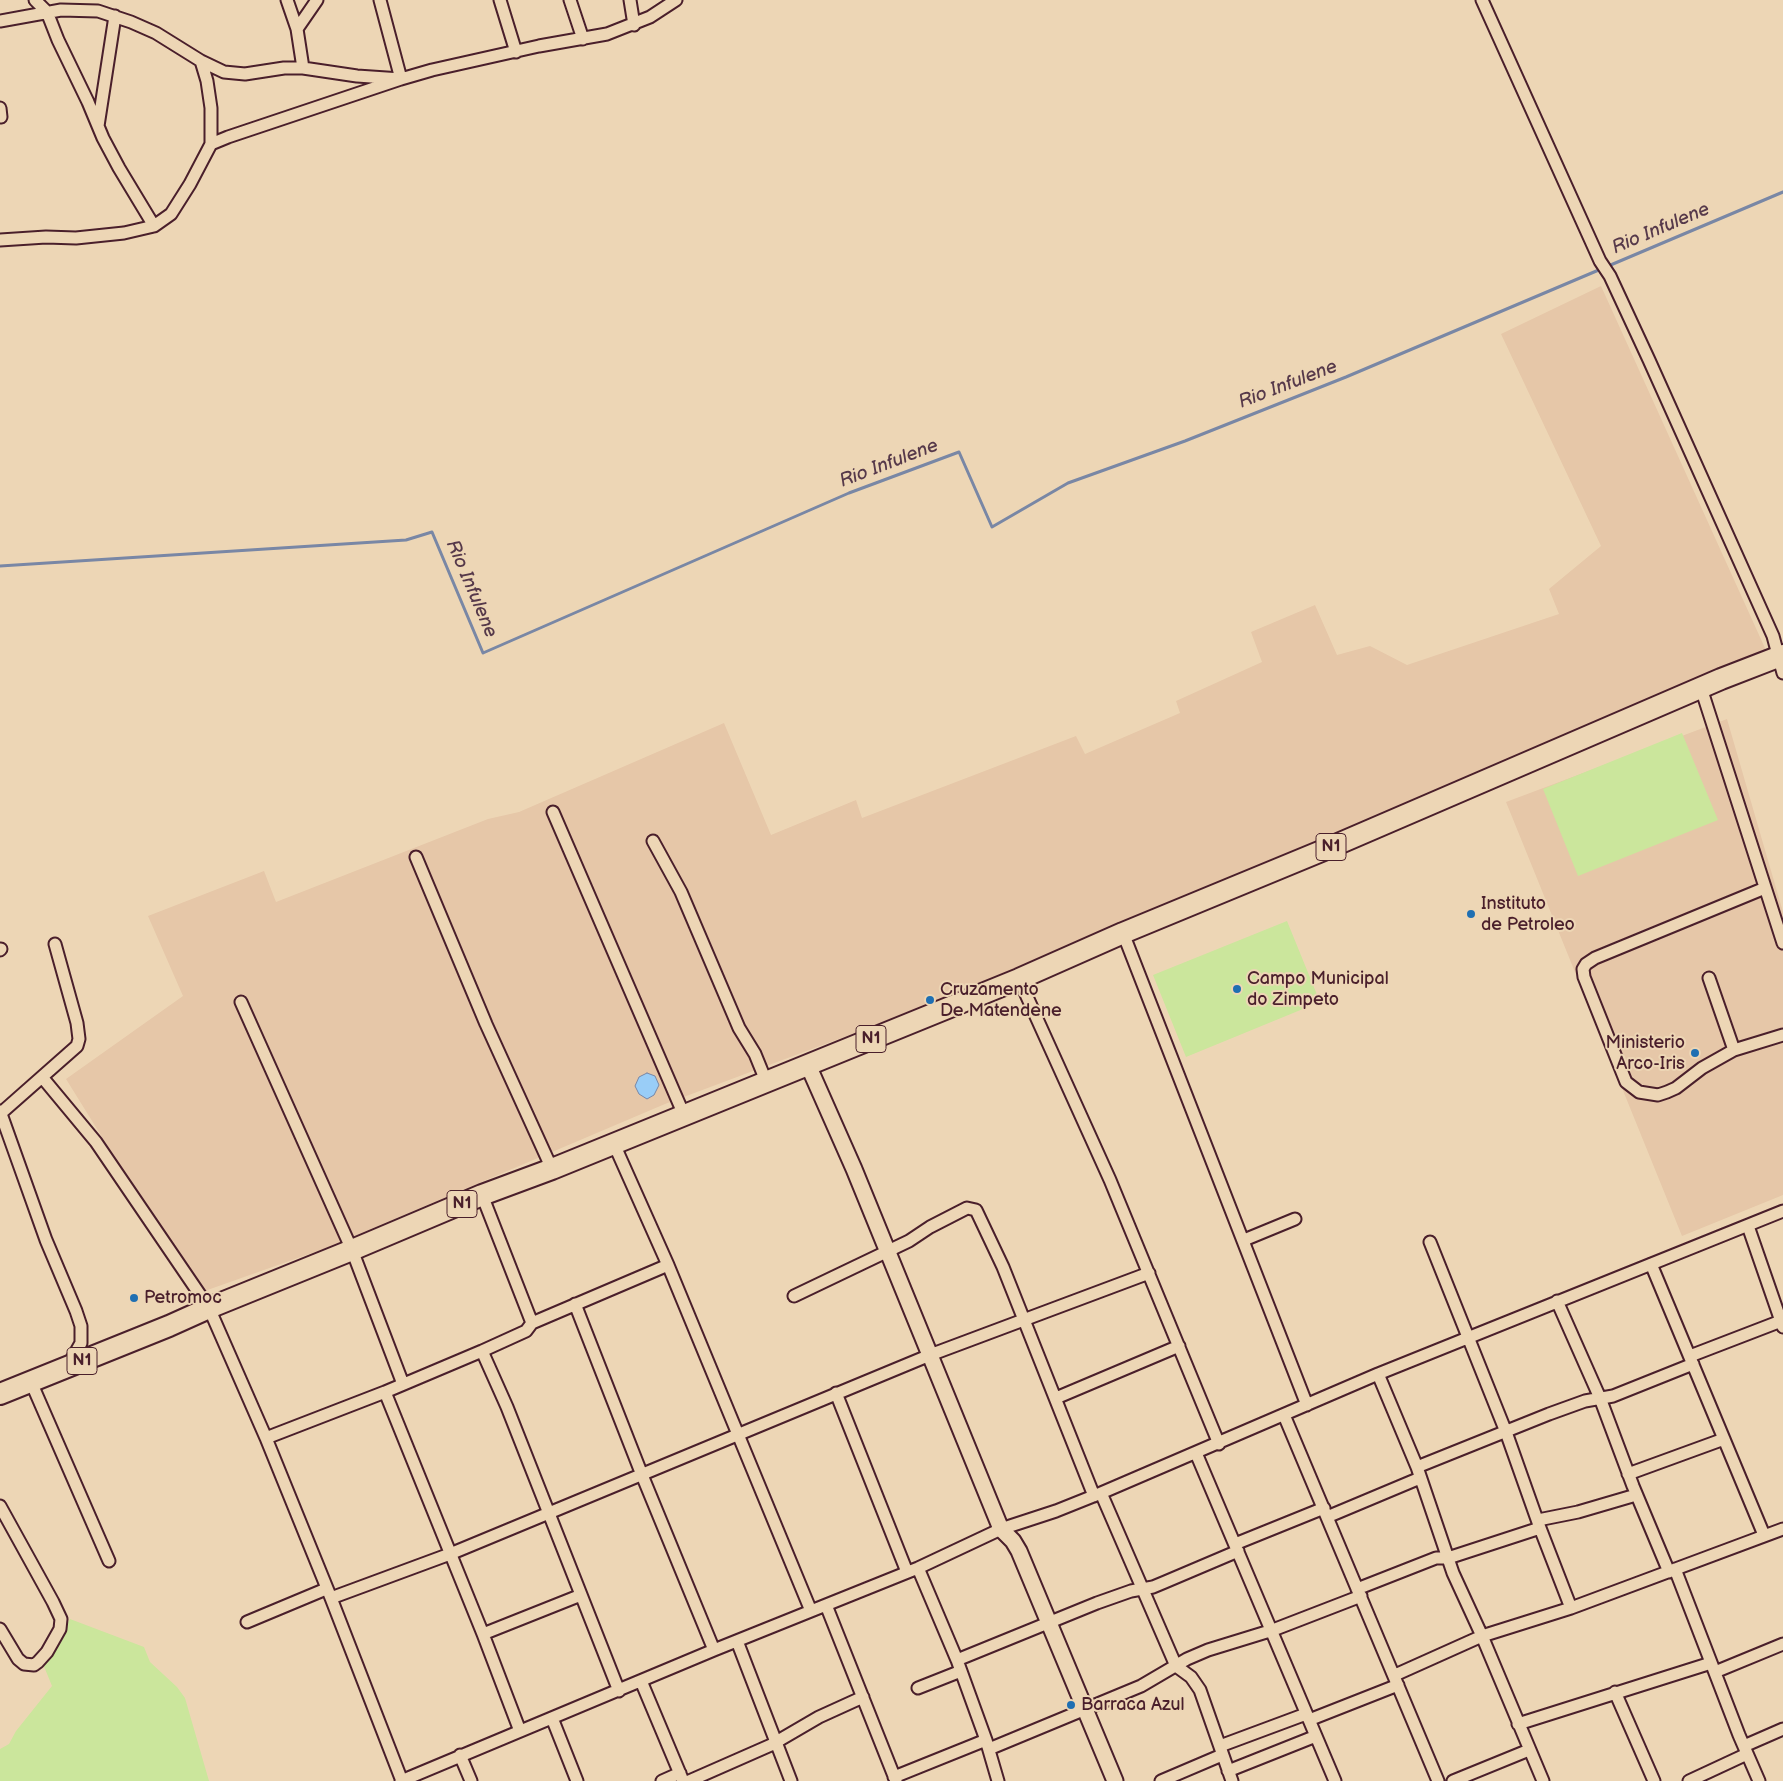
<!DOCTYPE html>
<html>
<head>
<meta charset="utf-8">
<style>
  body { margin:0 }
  canvas { display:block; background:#edd6b5 }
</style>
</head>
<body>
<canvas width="1783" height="1781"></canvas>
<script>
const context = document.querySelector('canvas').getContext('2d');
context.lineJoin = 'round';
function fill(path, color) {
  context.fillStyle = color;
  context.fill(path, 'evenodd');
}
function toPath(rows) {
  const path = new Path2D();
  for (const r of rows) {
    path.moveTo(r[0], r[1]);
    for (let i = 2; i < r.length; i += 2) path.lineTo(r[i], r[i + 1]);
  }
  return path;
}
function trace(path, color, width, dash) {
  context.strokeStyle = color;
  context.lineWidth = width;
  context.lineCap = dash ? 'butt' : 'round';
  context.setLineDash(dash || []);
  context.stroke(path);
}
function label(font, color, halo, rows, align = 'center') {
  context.font = font + ' "Balsamiq Sans",sans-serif';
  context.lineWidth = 4;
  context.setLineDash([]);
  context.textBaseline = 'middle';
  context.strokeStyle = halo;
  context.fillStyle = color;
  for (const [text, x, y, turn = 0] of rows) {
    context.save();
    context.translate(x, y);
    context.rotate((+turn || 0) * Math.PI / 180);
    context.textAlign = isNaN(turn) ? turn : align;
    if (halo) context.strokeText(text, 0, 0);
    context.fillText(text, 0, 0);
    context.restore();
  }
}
fill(toPath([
  [1601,286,1769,657,1060,956,665,1104,326,1248,199,1293,66,1079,183,996,148,916,264,871,276,902,488,819,519,812,724,723,771,835,856,800,862,818,1076,736,1085,754,1180,713,1176,701,1262,662,1251,632,1315,605,1337,655,1370,646,1407,665,1559,614,1549,589,1601,546,1501,334],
  [1727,719,1783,912,1783,1195,1682,1236,1506,802]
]), '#e6c7a8');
fill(toPath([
  [1682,733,1718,820,1578,876,1543,789],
  [1287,921,1320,1002,1186,1057,1153,975],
  [70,1619,144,1647,150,1662,177,1687,185,1698,209,1781,0,1781,0,1749,9,1744,16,1731,52,1686,43,1664]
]), '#cbe69c');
const water = toPath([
  [647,1073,655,1076,659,1085,654,1095,647,1099,639,1094,635,1086,639,1077,647,1073]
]);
fill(water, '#99cdf7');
trace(water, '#7987a5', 1);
trace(toPath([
  [0,566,406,540,432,532,483,653,849,493,959,452,992,527,1068,483,1185,441,1346,377,1783,192]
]), '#7987a5', 3);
const street = toPath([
  [35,0,47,12,58,40,88,102,103,138,119,168,154,226],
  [287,0,297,29,303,68],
  [500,0,516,52],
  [570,0,583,39],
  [630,0,634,25],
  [1482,0,1600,261,1610,276,1649,360,1773,636,1783,673],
  [0,21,61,10,98,11,131,22,156,33,201,61,224,72,245,74,284,68,303,68,357,76,401,79,432,70,539,46,607,34,650,17,676,0],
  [297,29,317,0],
  [0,108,1,117],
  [98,126,115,16],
  [211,144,228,137,401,79,380,0],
  [0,240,46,237,76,238,124,233,154,226,171,214,190,184,211,144,211,108,207,81,201,61],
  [1701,688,1783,943],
  [553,812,684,1115],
  [653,841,681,892,739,1028,755,1054,766,1081],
  [416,857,486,1024,552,1169],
  [1765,888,1595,958,1586,964,1583,969,1584,977,1626,1082,1639,1092,1658,1095,1667,1092,1676,1088,1702,1068,1734,1050,1783,1035],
  [1123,933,1307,1405],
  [0,950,1,949],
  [1709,978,1734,1050],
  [1019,979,1110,1180,1219,1444],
  [241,1002,352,1250,403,1384],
  [42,1077,96,1142,209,1308,266,1438,331,1598,402,1781],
  [0,1111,46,1240,76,1311,81,1326,81,1343,68,1366],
  [1,1113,77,1046,79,1039,77,1023,55,944],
  [614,1144,668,1265,811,1611],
  [482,1195,532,1323],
  [1748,1226,1783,1327],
  [1244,1240,1295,1219],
  [1430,1242,1506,1432,1540,1528,1571,1608],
  [1651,1264,1764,1535],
  [794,1296,909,1241,930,1227,967,1208,976,1210,1003,1267,1094,1496],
  [1557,1301,1600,1398,1633,1486,1669,1572],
  [575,1304,642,1475,714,1650],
  [482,1351,507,1407,619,1691],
  [1690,1356,1781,1321],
  [1378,1374,1417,1467,1453,1573,1482,1636,1543,1781],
  [31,1382,109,1561],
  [385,1392,483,1634,520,1731],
  [836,1393,907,1572],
  [1056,1398,1179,1346],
  [1284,1415,1438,1781],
  [266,1438,385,1392,482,1351,526,1331,532,1323,668,1265],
  [1196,1453,1335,1781],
  [1417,1467,1549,1414,1585,1401,1613,1396,1693,1364],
  [1628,1474,1724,1439],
  [1101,1493,1176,1666,1191,1677,1200,1690,1232,1781],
  [0,1506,53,1602,61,1619,60,1629,47,1652,38,1662,34,1665,24,1664,18,1659,0,1629],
  [1327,1517,1420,1478],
  [1538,1520,1578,1512,1636,1495],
  [1235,1544,1324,1508],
  [918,1568,957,1660,986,1740,998,1781],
  [1675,1569,1739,1735,1759,1781],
  [1357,1589,1436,1558,1448,1558,1540,1528],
  [331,1598,450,1554,930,1355,1149,1273],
  [826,1605,896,1781],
  [247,1622,326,1589],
  [483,1634,581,1595],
  [737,1641,791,1781],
  [957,1660,1097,1603,1131,1591,1153,1587,1165,1582,1238,1551],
  [1715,1672,1783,1644],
  [1395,1675,1482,1636,1571,1608,1783,1529],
  [641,1681,683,1781],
  [918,1688,961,1671],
  [1615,1692,1654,1781],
  [552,1718,577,1781],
  [1309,1720,1398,1685],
  [1518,1724,1711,1663],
  [1220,1746,1306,1714],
  [1744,1746,1783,1729],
  [989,1749,1141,1686,1187,1659,1208,1650,1273,1630,1361,1596],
  [460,1755,471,1781],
  [1228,1771,1316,1736],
  [894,1777,986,1740],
  [401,1781,714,1650,918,1568,1001,1529,1056,1511,1101,1493,1378,1374,1783,1211],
  [662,1781,680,1773],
  [689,1781,771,1745,819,1717,863,1697],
  [1161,1781,1222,1755],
  [1453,1781,1529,1750],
  [1689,1781,1747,1754]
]);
const secondary = toPath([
  [808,1065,854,1169,1001,1529,1013,1541,1019,1551,1115,1781]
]);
const highway = toPath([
  [0,1394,169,1326,209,1308,352,1250,482,1195,552,1169,1019,979,1123,933,1324,850,1721,679,1783,655]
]);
trace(street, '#4a1f2b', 15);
trace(secondary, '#4a1f2b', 19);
trace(highway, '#4a1f2b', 24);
trace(street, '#edd6b5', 11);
trace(secondary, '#edd6b5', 15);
trace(highway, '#edd6b5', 20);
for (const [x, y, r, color] of [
  [1471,914,5,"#1f6fb2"],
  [1237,989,5,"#1f6fb2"],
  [930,1000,5,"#1f6fb2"],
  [1695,1053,5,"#1f6fb2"],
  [134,1298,5,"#1f6fb2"],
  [1071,1705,5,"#1f6fb2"]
]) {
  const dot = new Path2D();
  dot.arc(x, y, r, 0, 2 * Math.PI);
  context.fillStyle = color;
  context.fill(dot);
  trace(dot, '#edd6b5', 2);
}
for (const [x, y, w] of [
  [1331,847,30],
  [871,1039,30],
  [462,1204,30],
  [82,1361,30]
]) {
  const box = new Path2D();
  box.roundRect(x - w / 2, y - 13.5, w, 27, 4);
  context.fillStyle = '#edd6b5';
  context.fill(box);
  trace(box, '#4a1f2b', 1);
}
label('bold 16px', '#4a1f2b', null, [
  ["N1",1331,847],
  ["N1",871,1039],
  ["N1",462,1204],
  ["N1",82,1361]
]);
label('18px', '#4a1f2b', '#edd6b5', [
  ["Instituto",1481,904],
  ["de Petroleo",1481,925],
  ["Campo Municipal",1247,979],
  ["do Zimpeto",1247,1000],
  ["Cruzamento",940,990],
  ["De Matendene",940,1011],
  ["Ministerio",1685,1043,"right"],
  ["Arco-Iris",1685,1064,"right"],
  ["Petromoc",144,1298],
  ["Barraca Azul",1081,1705]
], 'left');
label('italic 19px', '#56394a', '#edd6b5', [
  ["Rio Infulene",1661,229,-23],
  ["Rio Infulene",1288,385,-21],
  ["Rio Infulene",889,464,-21],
  ["Rio Infulene",471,589,67]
]);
</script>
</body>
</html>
